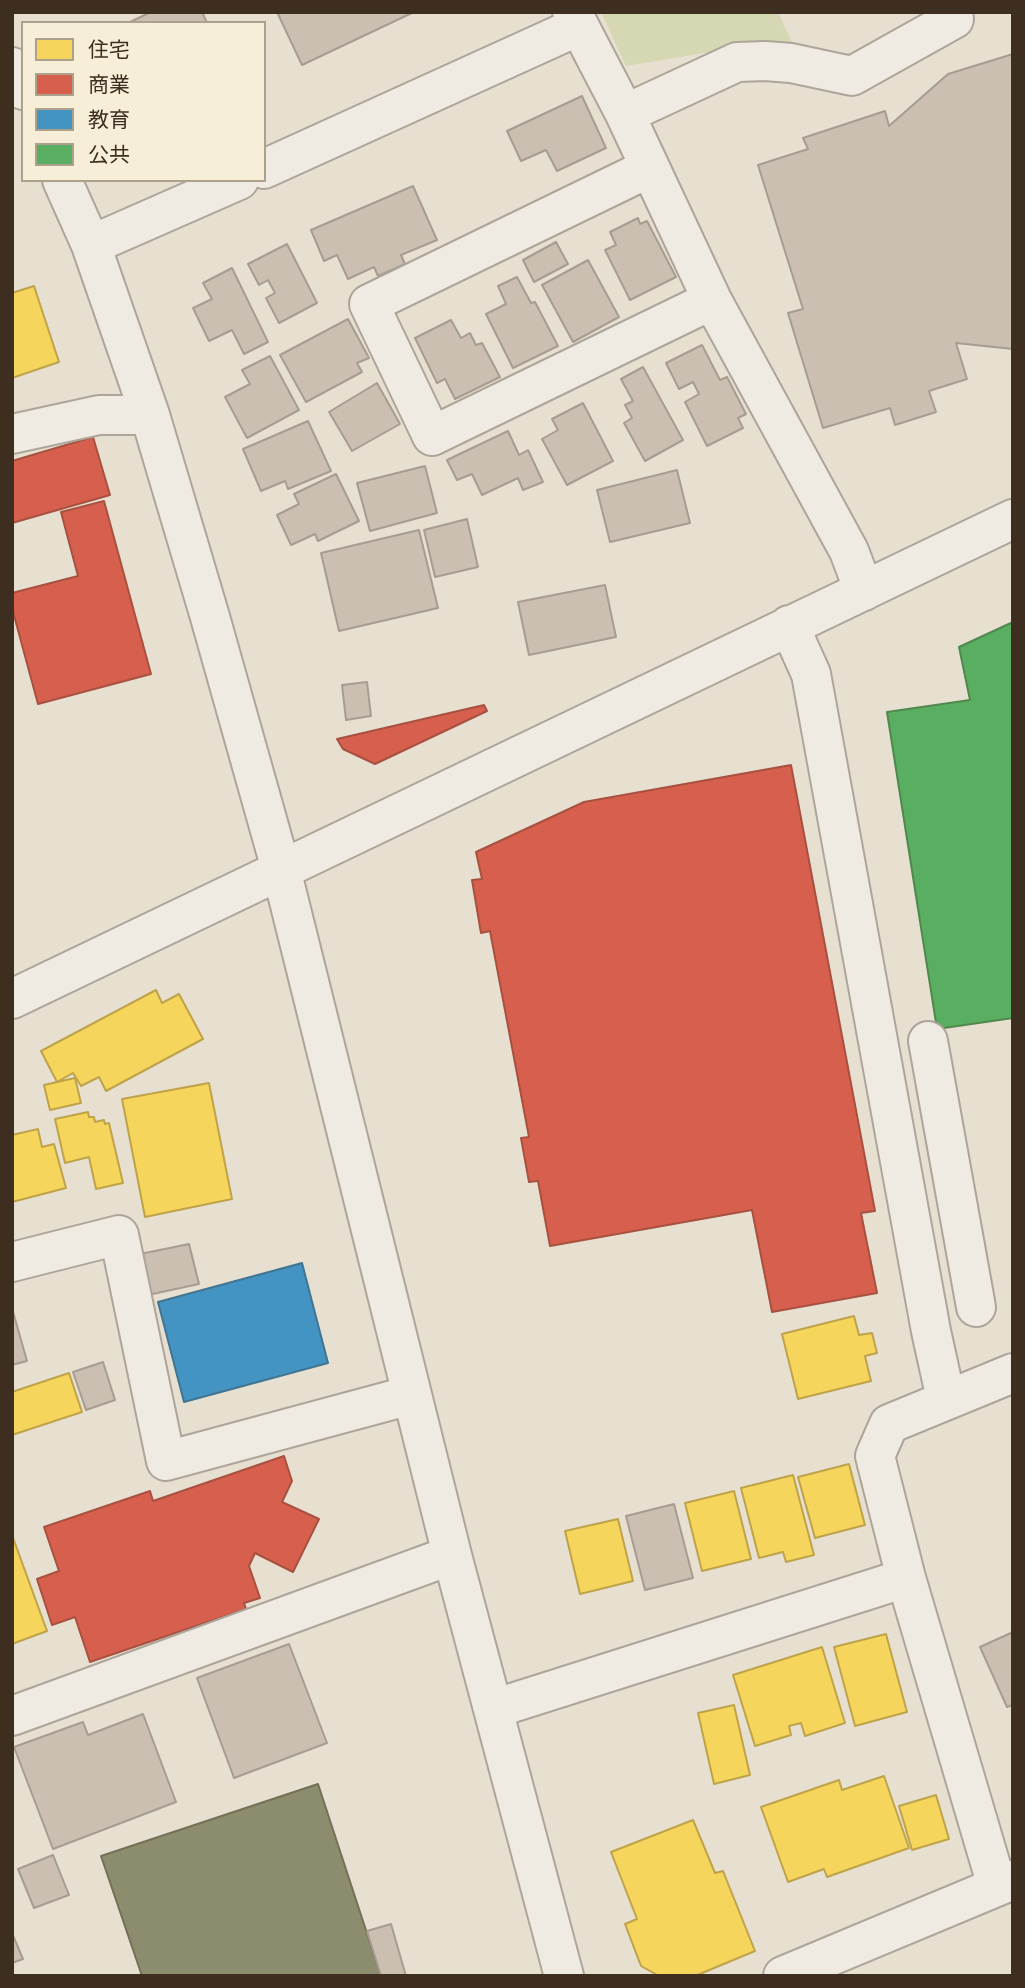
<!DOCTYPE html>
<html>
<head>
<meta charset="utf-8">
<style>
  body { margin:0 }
  #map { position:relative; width:1025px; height:1988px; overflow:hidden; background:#e7e0d1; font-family:Spectral,"Noto Sans JP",serif }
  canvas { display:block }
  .frame { position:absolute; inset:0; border:14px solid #3d2e20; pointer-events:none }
  .legend { position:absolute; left:21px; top:21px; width:245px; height:161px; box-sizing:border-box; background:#f7eed8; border:2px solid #ada18e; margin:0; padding:9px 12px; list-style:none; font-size:21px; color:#3d2e20 }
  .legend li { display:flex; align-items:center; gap:14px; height:35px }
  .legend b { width:35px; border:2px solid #ada18e }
</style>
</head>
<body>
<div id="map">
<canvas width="1025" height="1988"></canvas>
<div class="frame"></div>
<ul class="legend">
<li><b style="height:19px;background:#f6d55c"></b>住宅</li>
<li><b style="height:19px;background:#d6604d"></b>商業</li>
<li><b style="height:19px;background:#4393c3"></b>教育</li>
<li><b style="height:19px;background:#5aae61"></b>公共</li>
</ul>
</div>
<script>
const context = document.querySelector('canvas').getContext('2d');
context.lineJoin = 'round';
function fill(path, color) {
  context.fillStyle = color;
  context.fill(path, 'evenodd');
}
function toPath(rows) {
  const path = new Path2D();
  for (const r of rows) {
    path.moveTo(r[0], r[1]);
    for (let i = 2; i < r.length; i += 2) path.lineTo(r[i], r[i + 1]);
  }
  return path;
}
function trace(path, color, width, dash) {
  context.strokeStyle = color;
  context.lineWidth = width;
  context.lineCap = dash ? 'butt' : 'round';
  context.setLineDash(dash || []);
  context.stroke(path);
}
fill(toPath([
  [601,12,778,12,794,47,752,45,626,66]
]), '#d6d7b3');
const homes = toPath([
  [34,286,59,362,12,378,12,293,34,286],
  [156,990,162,1003,179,994,203,1039,106,1091,99,1077,81,1086,73,1073,57,1082,41,1051,156,990],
  [75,1078,81,1103,50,1110,44,1085,75,1078],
  [209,1083,232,1199,145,1217,122,1099,209,1083],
  [88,1112,89,1117,94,1117,95,1122,104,1120,105,1124,109,1123,123,1183,96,1189,89,1157,65,1163,55,1119,88,1112],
  [38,1129,42,1147,54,1144,66,1188,12,1202,12,1135,38,1129],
  [854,1316,859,1335,872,1333,877,1353,865,1356,871,1381,798,1399,782,1334,854,1316],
  [69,1373,82,1412,12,1435,12,1392,69,1373],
  [849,1464,865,1525,815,1538,798,1477,849,1464],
  [793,1475,814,1555,786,1562,783,1552,759,1558,741,1488,793,1475],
  [734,1491,751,1559,702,1571,685,1503,734,1491],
  [618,1519,633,1581,580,1594,565,1531,618,1519],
  [12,1535,47,1631,12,1644,12,1535],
  [886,1634,907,1712,855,1726,834,1647,886,1634],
  [822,1647,845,1723,805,1736,801,1723,789,1726,791,1735,755,1746,733,1675,822,1647],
  [734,1705,750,1775,714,1784,698,1713,734,1705],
  [884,1776,909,1848,827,1877,824,1869,788,1882,761,1807,839,1780,842,1790,884,1776],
  [936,1795,949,1839,912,1850,899,1806,936,1795],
  [693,1820,715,1873,723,1871,755,1951,695,1976,659,1976,641,1966,625,1924,637,1919,611,1852,693,1820]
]);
fill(homes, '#f6d55c');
trace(homes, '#bea34a', 2);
const shops = toPath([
  [93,437,110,495,12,523,12,461,93,437],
  [104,501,151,674,38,704,12,608,12,593,78,576,61,512,104,501],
  [484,705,487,711,375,764,343,749,337,739,484,705],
  [791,765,875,1211,861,1213,877,1293,772,1312,752,1210,550,1246,538,1181,529,1182,521,1138,529,1137,490,931,481,933,472,880,482,879,476,852,584,802,791,765],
  [284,1456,292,1481,282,1502,319,1519,293,1572,255,1553,249,1566,260,1598,244,1603,246,1609,90,1662,75,1617,52,1625,37,1579,59,1571,44,1527,150,1491,153,1501,284,1456]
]);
fill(shops, '#d6604d');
trace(shops, '#a85140', 2);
const schools = toPath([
  [302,1263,328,1363,184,1402,158,1302,302,1263]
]);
fill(schools, '#4393c3');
trace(schools, '#417592', 2);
const public = toPath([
  [1013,622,1013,1018,937,1029,887,712,970,700,959,647,1013,622]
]);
fill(public, '#5aae61');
trace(public, '#51884e', 2);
const industry = toPath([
  [318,1784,381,1976,142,1976,101,1856,318,1784]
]);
fill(industry, '#8c8c6e');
trace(industry, '#747057', 2);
const building = toPath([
  [151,12,202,12,207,23,128,23,151,12],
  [277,12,414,12,302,65,277,12],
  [1013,54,1013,349,956,343,967,379,929,391,936,412,895,425,890,408,823,428,788,313,803,309,758,165,808,149,803,138,885,111,889,126,948,74,1013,54],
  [582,96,606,148,557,171,546,150,521,161,507,131,582,96],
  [413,186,437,240,401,255,405,264,378,276,374,267,348,279,337,255,324,261,311,230,413,186],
  [638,218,640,224,647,221,676,277,630,300,605,250,616,245,610,232,638,218],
  [556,242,568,264,534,282,523,260,556,242],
  [287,244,317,303,279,323,266,298,275,293,268,280,259,285,248,264,287,244],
  [588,260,619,317,573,342,542,285,588,260],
  [232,268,268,342,244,354,232,330,209,341,193,308,212,299,203,283,232,268],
  [517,277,531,303,535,302,558,346,513,368,486,314,506,304,498,286,517,277],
  [348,319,369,358,357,363,362,372,306,402,280,355,348,319],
  [451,320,461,338,470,333,476,345,482,343,500,377,455,399,445,379,437,383,415,338,451,320],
  [702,345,720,380,727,377,746,414,738,418,743,428,707,446,685,402,699,394,693,382,679,389,666,363,702,345],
  [270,356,299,410,247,438,225,397,250,384,242,370,270,356],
  [643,367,683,440,645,461,624,423,632,418,625,405,633,401,621,379,643,367],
  [377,383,400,424,352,451,329,412,377,383],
  [583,403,613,461,567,485,542,439,558,430,552,419,583,403],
  [308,421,331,471,288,489,285,481,261,491,243,449,308,421],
  [508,431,519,455,528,450,543,482,523,490,518,478,482,495,472,474,457,480,447,460,508,431],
  [425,466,437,513,370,531,357,483,425,466],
  [677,470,690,523,610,542,597,490,677,470],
  [336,474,359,521,318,541,315,534,291,545,277,515,299,504,294,494,336,474],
  [467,519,478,567,435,577,424,530,467,519],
  [419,530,438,608,339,631,321,553,419,530],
  [605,585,616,637,529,655,518,602,605,585],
  [367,682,371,716,346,720,342,685,367,682],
  [189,1244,199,1284,148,1295,140,1254,189,1244],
  [12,1308,27,1361,12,1365,12,1308],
  [103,1362,115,1400,86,1410,73,1372,103,1362],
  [674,1504,693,1578,645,1590,626,1516,674,1504],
  [1013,1632,1013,1705,1007,1707,980,1647,1013,1632],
  [289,1644,327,1743,234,1778,197,1678,289,1644],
  [143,1714,176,1802,53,1849,14,1747,83,1722,88,1735,143,1714],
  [53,1855,69,1895,34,1908,18,1869,53,1855],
  [391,1924,406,1976,381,1976,367,1931,391,1924],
  [12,1933,23,1959,12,1963,12,1933]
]);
fill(building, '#cbbfb2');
trace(building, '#a89c90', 2);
const minor = toPath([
  [572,12,625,114],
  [12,67,23,90],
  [649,168,369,304,432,436,712,300],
  [264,169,579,26],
  [62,180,91,245,150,415,210,617,281,869,452,1555,564,1976],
  [91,245,239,180],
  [12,434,99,415,150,415],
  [864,591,849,551,712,300,625,114,737,62,765,61,791,63,852,76,954,19,952,12],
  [789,625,811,674,931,1331,946,1399],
  [12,999,1013,519],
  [928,1041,976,1307],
  [12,1262,119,1235,166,1461,411,1395],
  [493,1709,906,1578],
  [12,1716,452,1555],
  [997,1886,906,1578,875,1456,889,1424,1013,1373],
  [783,1976,1013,1880]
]);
trace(minor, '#ada599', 42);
trace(minor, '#efebe3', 38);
</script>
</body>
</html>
